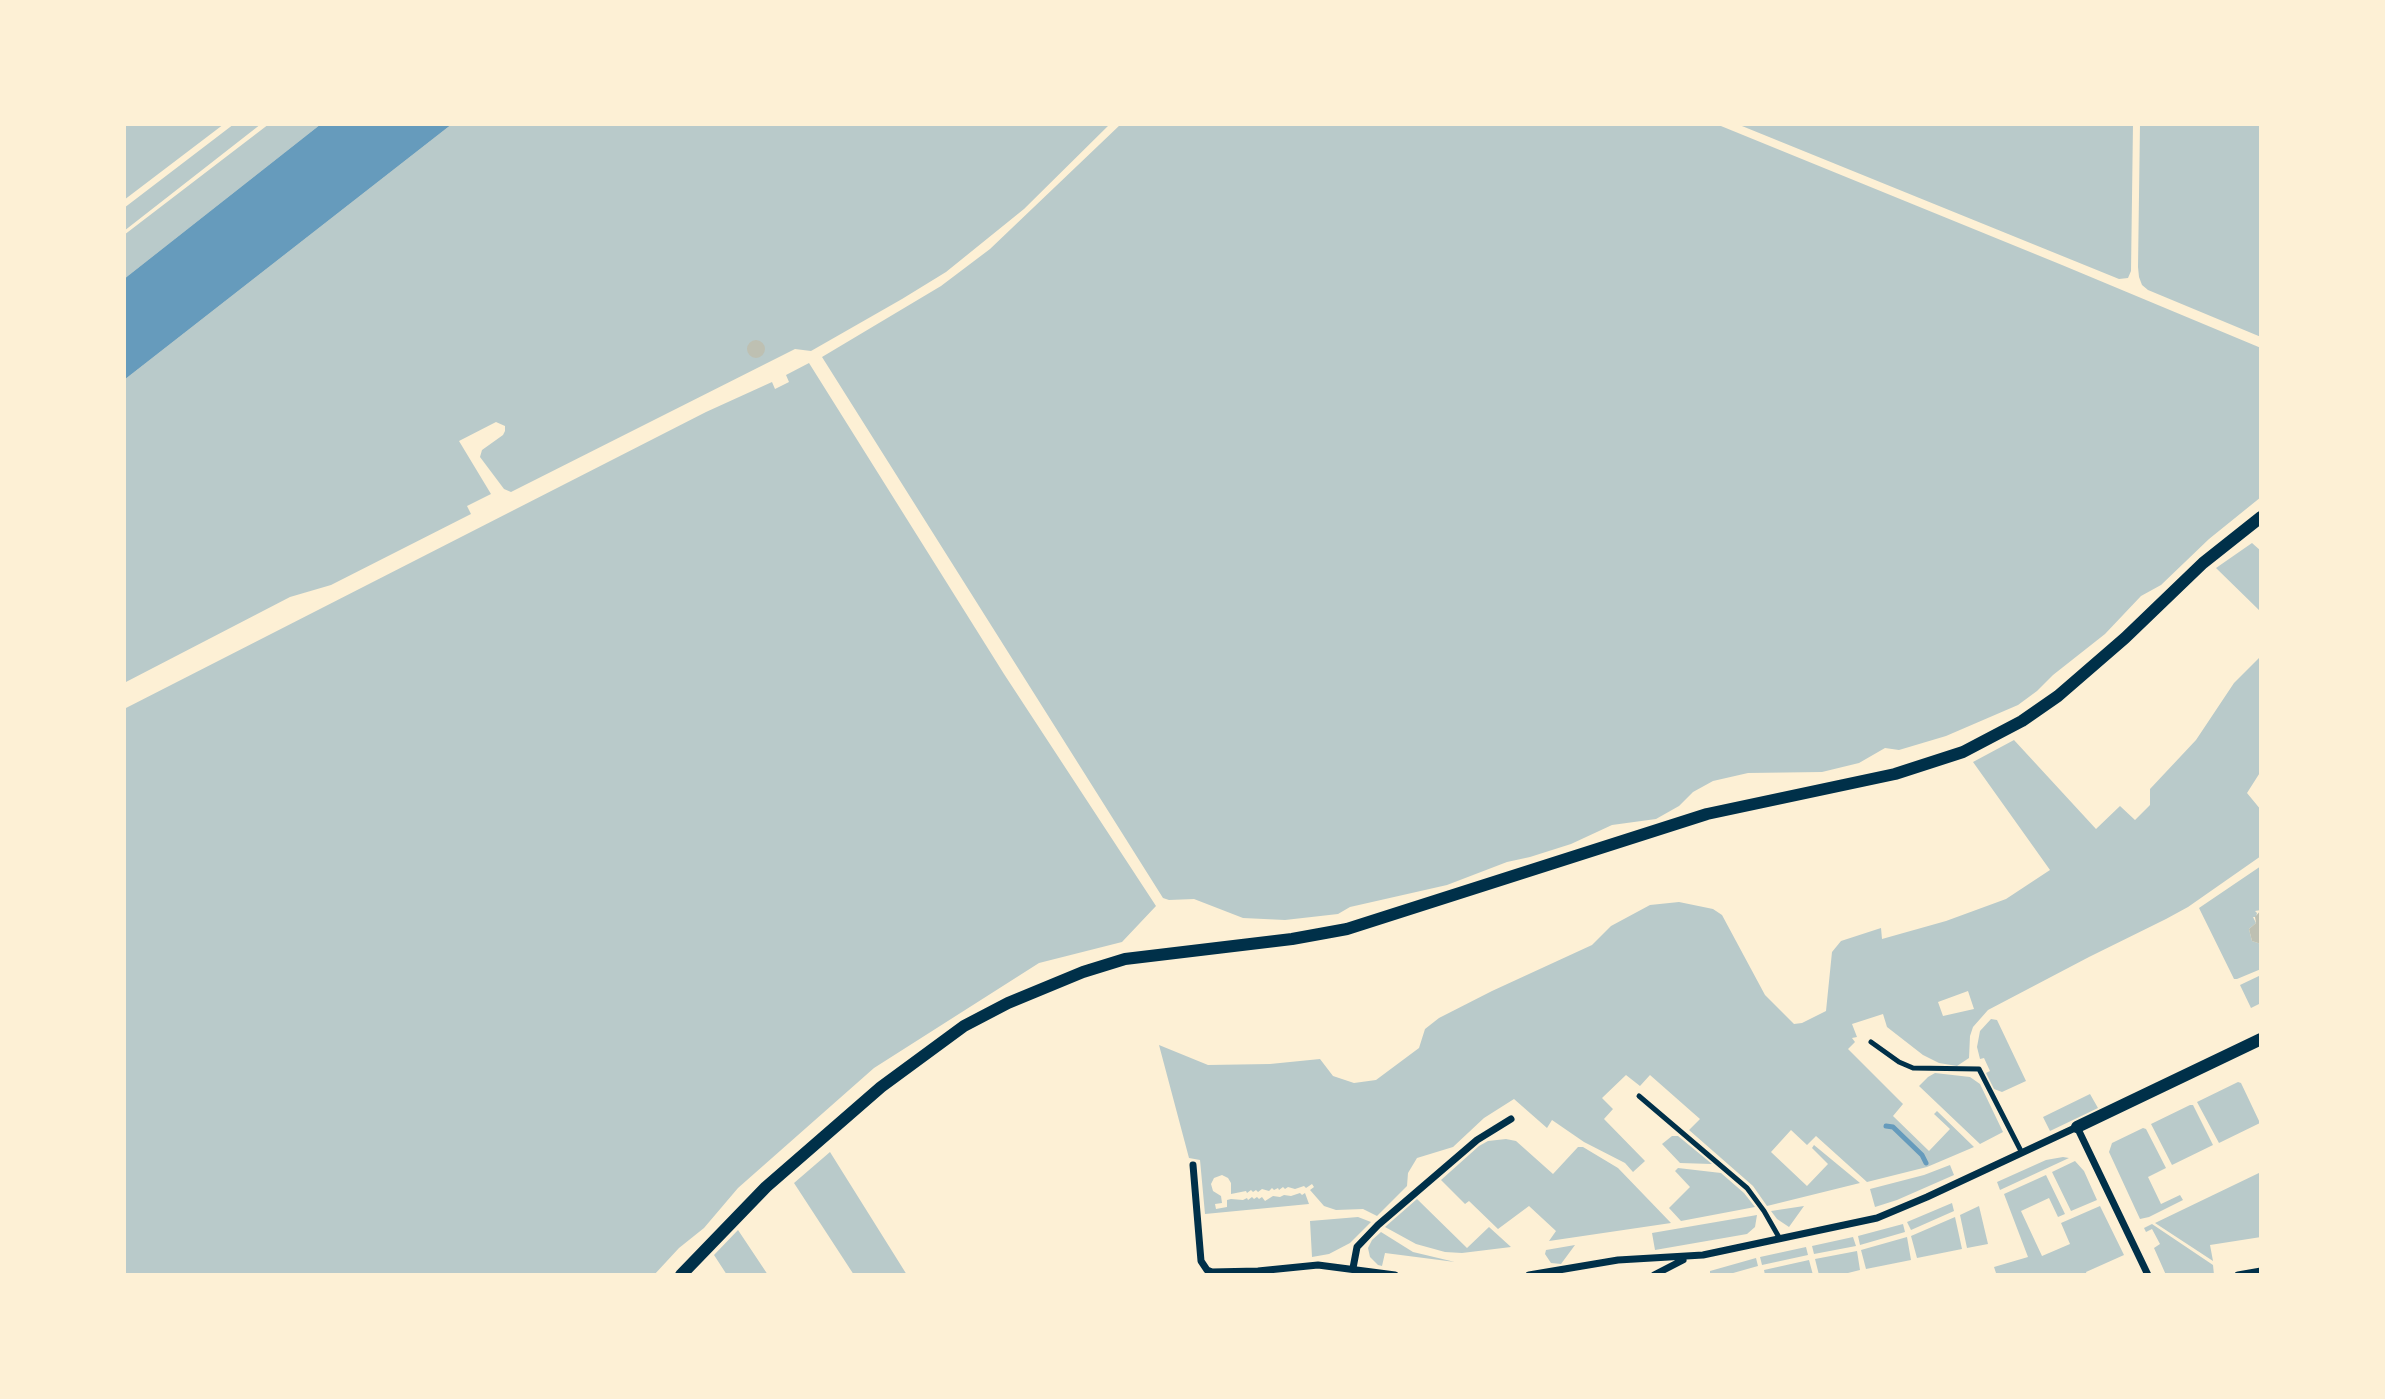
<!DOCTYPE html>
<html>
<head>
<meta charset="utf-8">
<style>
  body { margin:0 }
  #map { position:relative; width:2385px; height:1399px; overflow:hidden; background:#fdf0d5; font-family:"Work Sans",sans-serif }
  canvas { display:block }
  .frame { position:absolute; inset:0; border:126px solid #fdf0d5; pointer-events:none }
</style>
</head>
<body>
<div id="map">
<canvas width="2385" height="1399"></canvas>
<div class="frame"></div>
</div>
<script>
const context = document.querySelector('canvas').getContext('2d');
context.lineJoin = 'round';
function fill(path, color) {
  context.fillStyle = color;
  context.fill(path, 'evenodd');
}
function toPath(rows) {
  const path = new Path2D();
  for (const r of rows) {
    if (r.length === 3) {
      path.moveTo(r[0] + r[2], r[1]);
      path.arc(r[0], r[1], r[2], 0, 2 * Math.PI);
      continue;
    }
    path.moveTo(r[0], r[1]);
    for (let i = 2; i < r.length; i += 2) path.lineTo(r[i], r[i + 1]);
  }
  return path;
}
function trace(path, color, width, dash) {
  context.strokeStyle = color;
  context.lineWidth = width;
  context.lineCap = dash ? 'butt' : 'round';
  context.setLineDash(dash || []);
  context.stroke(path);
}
fill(toPath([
  [124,124,224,124,124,200],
  [234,124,261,124,124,231,124,208],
  [269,124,321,124,124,279,124,235],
  [452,124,1110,124,1024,209,946,272,902,299,811,351,795,349,511,492,504,489,480,457,482,450,503,435,505,431,505,426,496,422,459,441,491,494,467,506,471,514,331,585,290,597,124,683,124,380],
  [1121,124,1716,124,2062,265,2261,348,2261,497,2209,539,2161,585,2141,596,2105,634,2053,675,2037,691,2018,705,1946,736,1899,750,1885,748,1859,763,1822,772,1748,773,1713,781,1693,792,1679,806,1656,819,1612,825,1571,844,1530,857,1507,862,1447,885,1350,907,1338,914,1285,920,1243,918,1194,899,1169,900,1163,898,822,357,941,286,990,249],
  [1737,124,2133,124,2131,271,2128,278,2119,279],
  [2140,124,2261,124,2261,337,2148,290,2142,285,2139,277,2138,267],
  [809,363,1004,674,1156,906,1122,942,1039,963,874,1068,738,1188,704,1228,679,1248,654,1275,124,1275,124,709,706,412,772,382,775,389,789,382,786,375],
  [2252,543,2261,551,2261,612,2216,568],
  [2261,656,2261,771,2247,793,2261,810,2261,856,2188,907,2166,919,2089,957,1988,1010,1973,1027,1970,1036,1969,1058,1957,1066,1939,1063,1923,1055,1887,1027,1883,1014,1852,1024,1857,1037,1852,1038,1855,1042,1848,1049,1903,1104,1893,1116,1929,1151,1950,1129,1934,1114,1937,1111,1974,1147,1927,1167,1867,1182,1816,1136,1807,1145,1791,1130,1771,1152,1807,1186,1828,1164,1812,1148,1814,1145,1860,1183,1767,1206,1753,1186,1689,1130,1700,1119,1692,1112,1650,1075,1640,1086,1626,1075,1602,1098,1613,1109,1604,1119,1645,1161,1633,1172,1625,1163,1584,1142,1552,1120,1547,1128,1514,1099,1484,1118,1453,1147,1417,1158,1408,1173,1407,1186,1377,1216,1363,1209,1336,1210,1324,1206,1310,1190,1314,1187,1312,1184,1306,1188,1304,1186,1295,1189,1288,1187,1285,1189,1283,1187,1279,1190,1278,1188,1274,1190,1272,1188,1269,1191,1262,1189,1258,1192,1256,1190,1253,1192,1251,1190,1247,1193,1246,1191,1231,1194,1231,1183,1228,1178,1222,1175,1214,1178,1211,1184,1213,1191,1221,1196,1222,1203,1215,1204,1216,1209,1227,1207,1227,1200,1231,1199,1243,1200,1247,1198,1248,1200,1252,1197,1254,1199,1257,1197,1259,1199,1262,1197,1265,1201,1273,1196,1280,1197,1284,1195,1291,1196,1300,1193,1302,1195,1305,1193,1309,1204,1205,1214,1200,1160,1189,1158,1159,1045,1208,1065,1270,1064,1320,1059,1333,1076,1354,1083,1376,1080,1419,1048,1425,1029,1439,1018,1492,991,1592,945,1611,926,1650,905,1679,902,1713,909,1722,915,1765,995,1794,1024,1802,1023,1826,1011,1832,952,1841,941,1881,928,1882,939,1946,921,2006,899,2050,870,1973,762,2014,740,2096,829,2120,806,2135,820,2150,805,2150,789,2196,740,2234,683],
  [1968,991,1974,1009,1943,1016,1938,1002],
  [2261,866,2261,910,2255,911,2257,913,2256,917,2253,917,2256,923,2249,929,2252,941,2261,944,2261,969,2237,979,2234,979,2199,908],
  [2261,975,2261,1003,2251,1008,2240,985],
  [1991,1019,1997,1020,2026,1081,2002,1092,1994,1089,1986,1073,1990,1071,1984,1058,1980,1059,1977,1047,1980,1031],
  [1935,1073,1970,1077,1980,1084,2003,1132,1980,1144,1919,1086,1928,1077],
  [2238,1082,2241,1083,2260,1123,2219,1143,2197,1102],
  [2090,1094,2098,1108,2050,1131,2043,1117],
  [2190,1105,2193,1105,2213,1145,2172,1165,2151,1124],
  [2143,1128,2146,1129,2166,1168,2148,1177,2161,1204,2180,1195,2183,1200,2149,1217,2140,1219,2109,1152,2112,1143],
  [1672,1136,1678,1136,1712,1164,1680,1163,1662,1144],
  [1506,1139,1516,1141,1553,1174,1578,1147,1583,1147,1618,1168,1671,1223,1549,1241,1556,1231,1529,1206,1498,1229,1469,1201,1465,1204,1441,1180,1479,1146,1488,1141],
  [830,1152,907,1275,854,1275,794,1183],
  [2063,1157,2069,1158,2000,1190,1997,1182,2046,1160],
  [2075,1161,2084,1171,2097,1200,2071,1211,2052,1172],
  [1950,1165,1954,1175,1897,1200,1875,1207,1870,1189,1924,1175],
  [1678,1168,1721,1173,1744,1193,1755,1207,1681,1221,1669,1208,1690,1187,1675,1171],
  [2261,1172,2261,1237,2210,1245,2213,1261,2155,1223],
  [2046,1175,2065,1214,2058,1217,2049,1198,2021,1211,2042,1256,2070,1244,2061,1223,2100,1206,2124,1255,2086,1272,2087,1275,1987,1275,1996,1273,1994,1267,2028,1257,2004,1194],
  [1417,1199,1467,1248,1489,1227,1511,1247,1462,1253,1445,1252,1416,1244,1385,1227],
  [1952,1203,1954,1211,1911,1230,1907,1222],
  [1804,1206,1789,1227,1777,1219,1771,1211],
  [1979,1206,1988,1244,1967,1248,1960,1215],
  [1757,1215,1755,1227,1747,1234,1655,1250,1652,1233],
  [1358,1217,1371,1222,1350,1243,1329,1254,1312,1257,1310,1221],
  [1955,1217,1962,1249,1917,1258,1911,1236],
  [1903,1224,1905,1232,1860,1245,1858,1236],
  [2152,1224,2213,1265,2214,1275,2166,1275,2154,1248,2160,1244,2152,1229,2146,1232,2144,1228],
  [738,1230,768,1275,727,1275,714,1255],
  [1381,1232,1413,1252,1455,1262,1385,1253,1382,1266,1378,1265,1370,1257,1368,1248,1372,1240],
  [1853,1237,1856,1246,1814,1254,1812,1246],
  [1907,1237,1911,1260,1866,1269,1861,1250],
  [1575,1245,1561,1264,1551,1263,1545,1254,1546,1250],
  [1806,1247,1808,1255,1762,1265,1760,1257],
  [1857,1251,1860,1270,1840,1275,1819,1275,1815,1259],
  [1756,1258,1758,1266,1726,1275,1710,1275,1710,1271],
  [1809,1260,1813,1275,1765,1275,1764,1270]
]), '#b9caca');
fill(toPath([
  [321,124,452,124,124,380,124,279]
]), '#669bbc');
trace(toPath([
  [1886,1126,1893,1127,1922,1155,1926,1163]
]), '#669bbc', 5);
fill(toPath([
  [756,349,9],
  [2261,910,2261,944,2252,941,2249,929,2256,923,2255,917]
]), '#bec0b2');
trace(toPath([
  [1871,1042,1899,1062,1913,1068,1979,1069,2022,1153],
  [1639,1096,1747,1188,1764,1211,1780,1239]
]), '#003049', 5);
trace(toPath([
  [1193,1165,1201,1261,1207,1270,1212,1272,1258,1271,1318,1265,1395,1275],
  [1353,1268,1357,1247,1378,1225,1477,1140,1511,1119],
  [1529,1275,1618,1260,1703,1255,1877,1218,1927,1197,2077,1127,2148,1275],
  [1654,1275,1683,1260],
  [2238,1275,2261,1271]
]), '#003049', 7);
trace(toPath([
  [2077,1127,2261,1039],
  [681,1275,766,1187,881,1087,964,1026,1008,1003,1083,972,1125,959,1292,939,1347,929,1707,814,1895,774,1963,752,2022,721,2058,696,2125,638,2203,563,2261,517]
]), '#003049', 12);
</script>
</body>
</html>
